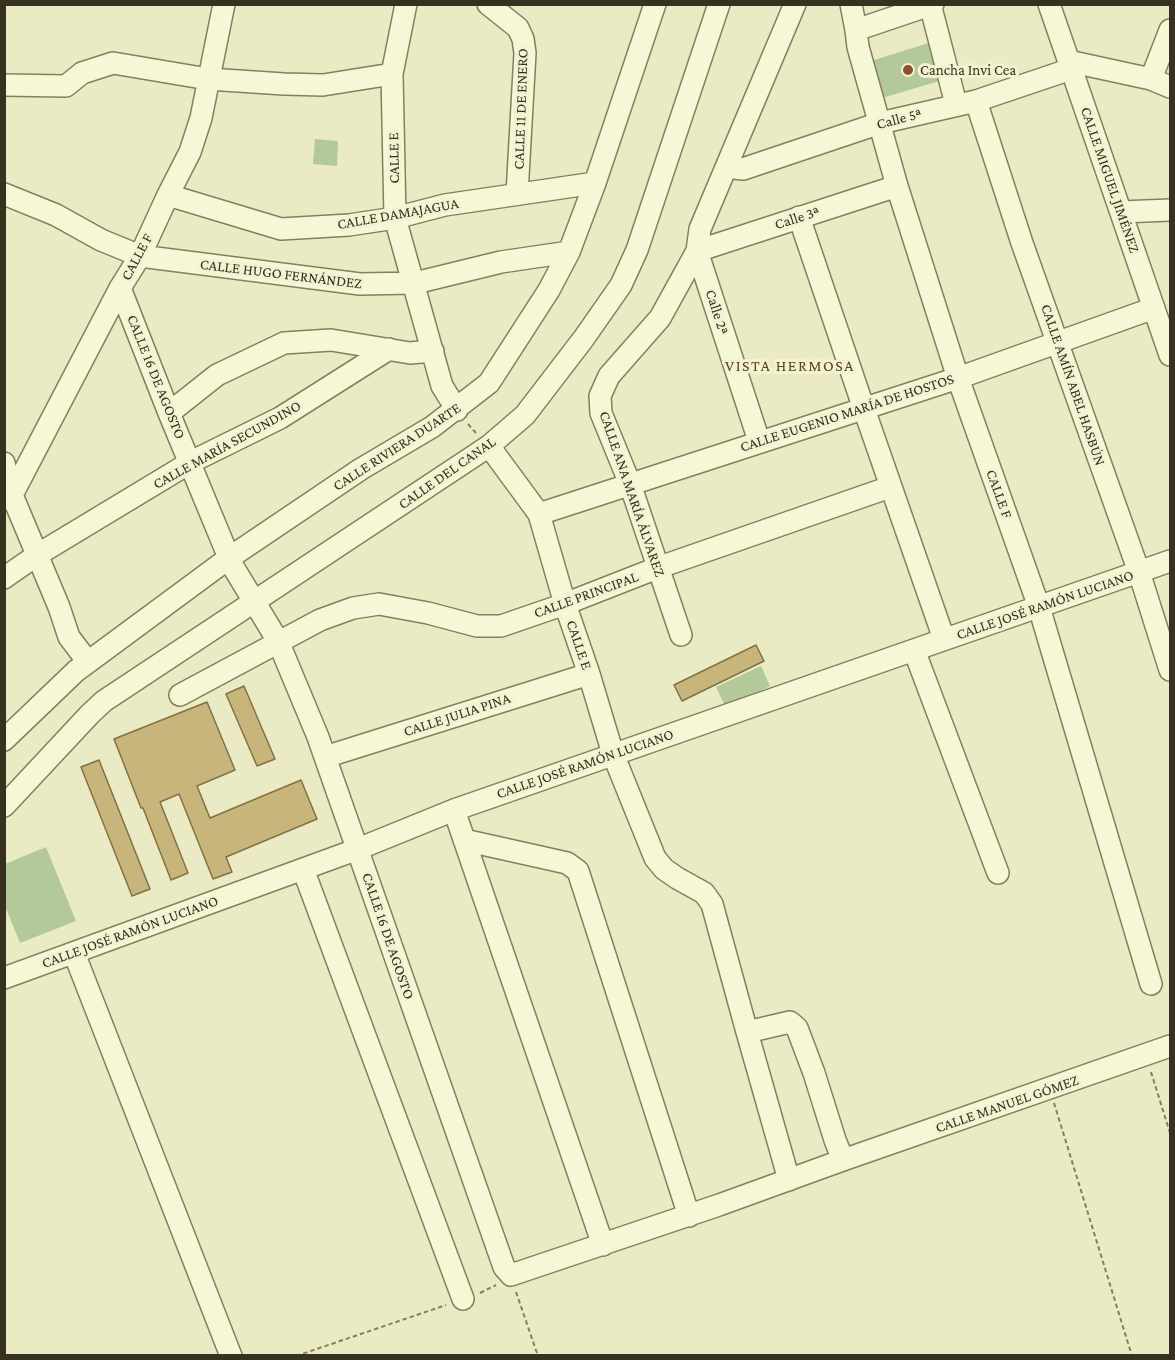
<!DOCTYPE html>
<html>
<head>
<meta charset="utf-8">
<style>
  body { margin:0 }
  #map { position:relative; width:1175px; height:1360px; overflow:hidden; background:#eaebc4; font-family:"Crimson Pro",serif }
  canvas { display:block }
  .frame { position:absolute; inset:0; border:6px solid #36321f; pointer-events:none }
</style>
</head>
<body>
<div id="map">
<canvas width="1175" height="1360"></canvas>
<div class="frame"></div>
</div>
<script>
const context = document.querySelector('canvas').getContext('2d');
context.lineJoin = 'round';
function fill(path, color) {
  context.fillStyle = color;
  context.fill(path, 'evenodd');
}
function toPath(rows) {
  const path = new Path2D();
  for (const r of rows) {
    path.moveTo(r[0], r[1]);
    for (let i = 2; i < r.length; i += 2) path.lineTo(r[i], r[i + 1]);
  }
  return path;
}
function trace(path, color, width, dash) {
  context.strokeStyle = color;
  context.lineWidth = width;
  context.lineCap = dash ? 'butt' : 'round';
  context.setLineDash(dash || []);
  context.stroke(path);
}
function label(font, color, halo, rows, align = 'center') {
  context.font = font + ' "Crimson Pro",serif';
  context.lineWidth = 6;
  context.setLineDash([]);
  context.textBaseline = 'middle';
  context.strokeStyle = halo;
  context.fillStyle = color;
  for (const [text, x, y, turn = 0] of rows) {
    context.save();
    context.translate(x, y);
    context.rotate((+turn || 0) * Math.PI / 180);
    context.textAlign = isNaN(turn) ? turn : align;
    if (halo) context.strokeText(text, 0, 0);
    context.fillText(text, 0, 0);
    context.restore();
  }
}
fill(toPath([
  [935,41,946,79,882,98,871,61],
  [315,139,338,141,337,166,313,164],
  [761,666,770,686,726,708,716,687],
  [46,847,76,921,20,943,5,906,5,864]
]), '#b3c999');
const building = toPath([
  [756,645,764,661,682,701,674,685,756,645],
  [244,686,275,759,257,766,226,694,244,686],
  [207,702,235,770,197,786,210,818,301,780,317,819,226,857,232,872,213,879,179,794,160,802,188,873,171,880,143,808,141,808,114,739,207,702],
  [99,760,150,889,132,896,81,767,99,760]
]);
fill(building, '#c7b57c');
trace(building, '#827243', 1.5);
const minor = toPath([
  [406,4,392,74,395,218,442,386,457,410],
  [488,4,518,28,523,39,525,53,517,194],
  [851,4,856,30,858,47,897,186,958,378,1039,607,1151,984],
  [930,4,956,104],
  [1049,4,1170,355],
  [856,30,933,4],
  [1068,61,1151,79,1170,87],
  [1151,79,1170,30],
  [4,85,66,86,82,73,113,63,208,79,284,84,323,85,392,74],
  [976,101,1022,243,1139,572,1170,670],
  [727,167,743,169,880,123,976,101,1071,69],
  [4,194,56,215,101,240,140,256,360,284,415,283,501,262,569,252],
  [168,195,281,229,349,225,395,218,445,205,595,183],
  [1121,212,1170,210],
  [799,217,864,409,944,639],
  [120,288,169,413,232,565,278,641,318,737,504,1267,511,1275,719,1205,843,1160,1170,1046],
  [169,413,217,375,284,343,331,340,410,353,433,351],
  [759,441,697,251,897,186],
  [489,446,539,514,565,604,589,674,613,754,655,858,664,869,677,878,704,893,712,904,747,1032,790,1022,797,1028,814,1073,835,1140,843,1160],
  [4,463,12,495,59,607,69,637,88,662],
  [4,499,12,495,120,288,140,256,168,195,190,152,201,118,224,4],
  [539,514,958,378,1154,308],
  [4,578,37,555,191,462,280,418,389,349],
  [681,635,630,484,601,413,600,396,609,376,660,318,697,251,700,229,795,4],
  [914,650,998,873],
  [180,695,320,620,353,608,379,604,428,613,477,626,501,626,565,604,657,568,890,487],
  [4,740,76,671,229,558,361,469,432,427,489,383,549,290,569,252,595,183,655,4],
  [325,757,589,674],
  [4,806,90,714,104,701,489,446,525,415,584,338,621,285,637,250,719,4],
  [454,810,603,1245],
  [464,840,567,863,578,871,689,1216],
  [303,869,463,1299],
  [74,953,231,1356],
  [4,978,358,849,454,810,1170,561],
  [747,1032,789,1180]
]);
trace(minor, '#857f5c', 24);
trace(toPath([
  [468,424,476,433],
  [1151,1072,1170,1133],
  [1054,1103,1132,1356],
  [516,1292,538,1356],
  [480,1293,496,1285],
  [296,1356,446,1305]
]), '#857f5c', 2, [4.5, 3]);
trace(minor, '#f5f7d7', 21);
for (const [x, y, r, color] of [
  [908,70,6,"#904f2f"]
]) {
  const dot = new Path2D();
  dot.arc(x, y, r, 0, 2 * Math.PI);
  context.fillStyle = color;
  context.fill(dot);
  trace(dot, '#f2f3d3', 2);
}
label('15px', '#36321f', '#f2f3d3', [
  ["Cancha Invi Cea",920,70]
], 'left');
label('15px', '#36321f', '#f2f3d3', [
  ["CALLE 11 DE ENERO",521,109,-88],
  ["Calle 5ª",899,119,-15],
  ["CALLE E",394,158,-91],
  ["CALLE MIGUEL JIMÉNEZ",1110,180,71],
  ["CALLE DAMAJAGUA",398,214,-10],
  ["Calle 3ª",797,218,-18],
  ["CALLE F",137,257,-62],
  ["CALLE HUGO FERNÁNDEZ",281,274,7],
  ["Calle 2ª",717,312,72],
  ["CALLE 16 DE AGOSTO",156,377,68],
  ["CALLE AMÍN ABEL HASBÚN",1073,385,71],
  ["CALLE EUGENIO MARÍA DE HOSTOS",847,413,-18],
  ["CALLE MARÍA SECUNDINO",227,445,-29],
  ["CALLE RIVIERA DUARTE",397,447,-33],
  ["CALLE DEL CANAL",447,473,-35],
  ["CALLE ANA MARÍA ÁLVAREZ",632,494,71],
  ["CALLE F",999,494,70],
  ["CALLE PRINCIPAL",586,595,-20],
  ["CALLE JOSÉ RAMÓN LUCIANO",1045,605,-19],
  ["CALLE E",579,645,71],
  ["CALLE JULIA PINA",457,715,-18],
  ["CALLE JOSÉ RAMÓN LUCIANO",585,764,-19],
  ["CALLE JOSÉ RAMÓN LUCIANO",130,932,-20],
  ["CALLE 16 DE AGOSTO",388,936,71],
  ["CALLE MANUEL GÓMEZ",1007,1104,-19]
]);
context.letterSpacing = '1.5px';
label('16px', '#604321', '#f2f3d3', [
  ["VISTA HERMOSA",790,366]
]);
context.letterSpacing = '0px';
</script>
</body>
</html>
